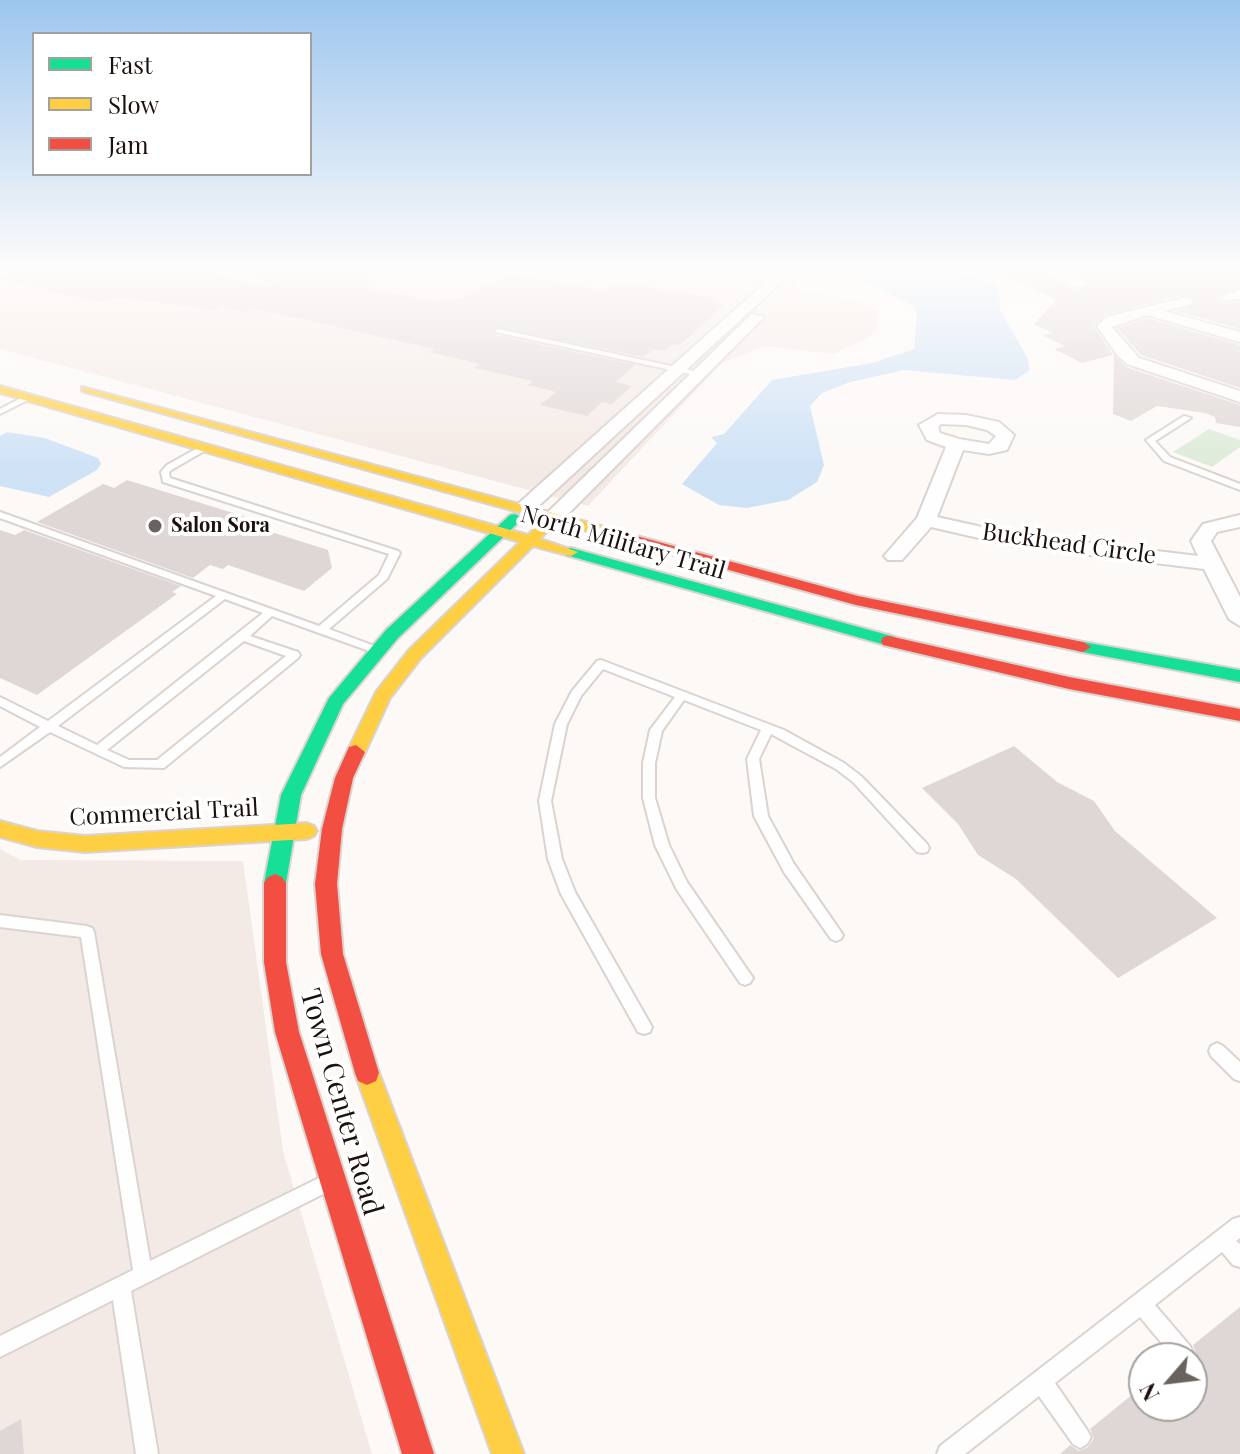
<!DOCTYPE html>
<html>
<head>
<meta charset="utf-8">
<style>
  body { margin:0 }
  #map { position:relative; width:1240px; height:1454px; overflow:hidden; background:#fcf9f7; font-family:"Playfair Display",serif }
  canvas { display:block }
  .legend { position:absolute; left:32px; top:32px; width:280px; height:144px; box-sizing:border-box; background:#fff; border:2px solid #a4a09e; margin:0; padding:10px 14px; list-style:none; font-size:24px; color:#1c110c }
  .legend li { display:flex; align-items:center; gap:16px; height:40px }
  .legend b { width:40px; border:2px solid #a4a09e }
  .north { position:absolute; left:1128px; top:1342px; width:80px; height:80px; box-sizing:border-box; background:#fff; border:2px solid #a4a09e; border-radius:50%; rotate:242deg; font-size:22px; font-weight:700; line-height:32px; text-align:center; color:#1c110c }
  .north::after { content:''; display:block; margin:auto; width:28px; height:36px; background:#6a625e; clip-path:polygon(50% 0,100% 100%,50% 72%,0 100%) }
</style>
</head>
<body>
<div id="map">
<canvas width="1240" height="1454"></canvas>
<ul class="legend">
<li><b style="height:10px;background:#16e098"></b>Fast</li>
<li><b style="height:10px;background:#ffcf43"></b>Slow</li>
<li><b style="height:10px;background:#f24e42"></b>Jam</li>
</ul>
<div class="north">N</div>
</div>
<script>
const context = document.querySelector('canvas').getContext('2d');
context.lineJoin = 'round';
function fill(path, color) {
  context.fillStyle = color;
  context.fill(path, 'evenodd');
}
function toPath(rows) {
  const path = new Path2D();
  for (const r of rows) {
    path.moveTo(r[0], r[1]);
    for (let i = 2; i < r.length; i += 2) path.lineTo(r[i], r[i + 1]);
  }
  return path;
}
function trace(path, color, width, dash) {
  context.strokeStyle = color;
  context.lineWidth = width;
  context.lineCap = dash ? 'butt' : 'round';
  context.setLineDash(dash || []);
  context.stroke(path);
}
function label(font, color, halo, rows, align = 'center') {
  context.font = font + ' "Playfair Display",serif';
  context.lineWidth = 8;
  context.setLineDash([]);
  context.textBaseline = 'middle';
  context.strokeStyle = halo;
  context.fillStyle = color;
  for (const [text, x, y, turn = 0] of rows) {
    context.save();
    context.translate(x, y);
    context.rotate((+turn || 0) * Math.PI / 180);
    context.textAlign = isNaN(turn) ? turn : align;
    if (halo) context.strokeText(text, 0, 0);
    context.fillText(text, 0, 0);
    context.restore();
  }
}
fill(toPath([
  [0,269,794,269,797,291,853,299,879,311,877,329,868,338,833,354,764,346,722,363,588,506,0,349],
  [0,849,21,860,243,861,283,1151,372,1454,0,1454]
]), '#f4eae5');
fill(toPath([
  [1209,429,1240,440,1240,447,1212,467,1173,452]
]), '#ddebd8');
fill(toPath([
  [841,269,947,269,989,282,999,288,1000,310,1027,357,1030,370,1015,380,904,370,850,382,822,393,810,406,824,465,817,482,788,500,747,508,719,505,682,484,717,443,711,437,724,434,772,380,872,363,914,349,917,315,912,305],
  [7,432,45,438,98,458,101,464,97,470,49,497,0,486,0,436]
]), '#cee2f6');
fill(toPath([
  [21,269,196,269,269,289,276,282,223,269,380,269,363,278,369,280,366,281,372,286,367,288,433,301,462,298,509,273,603,290,625,282,717,299,713,302,725,304,680,345,673,344,665,351,653,349,644,357,495,327,495,335,635,365,616,382,632,386,612,404,602,402,587,416,540,405,556,392,528,385,533,381,474,368,480,364,430,352,435,349,252,308,245,312,222,307,215,310,117,297,102,303,2,280],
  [988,269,1035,269,1076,290,1090,283,1063,269,1240,269,1240,287,1218,298,1227,304,1240,301,1240,329,1176,311,1196,303,1186,294,1105,315,1094,326,1113,355,1082,363,1054,349,1065,346,1042,335,1053,333,1034,324,1056,300],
  [1147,318,1240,345,1240,388,1141,355,1117,328],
  [1114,355,1126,367,1240,405,1240,427,1216,423,1215,417,1205,413,1157,406,1131,421,1113,414],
  [127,480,246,517,240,522,328,550,332,568,304,591,228,565,223,569,210,565,193,578,37,522,103,484,114,488],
  [0,530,15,535,24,530,181,586,172,592,177,594,37,695,0,678],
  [1014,746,1057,782,1094,801,1115,831,1217,918,1118,978,1016,879,978,855,958,824,922,788],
  [1240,1307,1240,1454,1060,1454,1070,1445,1079,1451,1088,1447,1094,1438,1090,1429,1144,1385,1144,1406,1192,1406,1192,1361,1196,1354,1193,1345],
  [21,1419,24,1454,0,1454,0,1431]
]), '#dfd7d6');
const lane = toPath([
  [199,269,210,269,273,284,270,286,199,269],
  [498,329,699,372,703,374,699,376,496,332,496,330,498,329],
  [25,396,32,398,0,414,0,409,25,396],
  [1184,416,1191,418,1155,441,1170,457,1240,484,1240,490,1164,461,1146,440,1184,416],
  [203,445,207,448,206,450,173,469,169,472,170,478,398,551,400,553,387,579,329,629,380,648,382,650,376,654,372,652,272,616,250,636,298,652,300,655,298,658,164,768,124,767,50,732,0,767,0,757,40,727,0,706,0,697,48,721,216,596,0,518,0,512,319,626,379,575,389,554,163,482,161,472,167,465,203,445],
  [225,599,263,613,97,745,58,726,225,599],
  [244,641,286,656,157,760,129,760,107,750,244,641],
  [601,660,784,730,844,763,861,776,927,844,929,848,927,852,922,853,917,852,853,782,836,769,771,734,759,759,768,816,794,864,843,935,841,939,836,941,831,939,784,872,754,816,747,759,761,730,684,700,662,731,655,763,655,798,669,845,687,882,753,978,750,983,745,985,740,983,677,890,655,845,643,798,643,763,650,730,675,697,603,669,581,696,567,724,551,801,562,859,575,892,652,1027,650,1032,644,1034,638,1032,561,894,548,859,539,801,555,724,572,691,597,661,601,660],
  [0,915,87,926,92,928,94,932,150,1261,317,1179,323,1176,329,1179,332,1185,329,1191,131,1291,158,1454,136,1454,113,1300,0,1357,0,1336,133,1270,81,937,0,927,0,915],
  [1217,1043,1223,1046,1240,1062,1240,1081,1234,1079,1211,1056,1209,1051,1211,1046,1217,1043],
  [1240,1217,1240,1238,1236,1241,1240,1244,1240,1267,1233,1265,1222,1252,1155,1305,1190,1346,1193,1353,1191,1358,1174,1358,1140,1317,1055,1383,1087,1430,1091,1437,1087,1444,1080,1448,1073,1444,1039,1396,965,1454,937,1454,940,1446,1233,1219,1240,1217]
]);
const street = toPath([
  [0,269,18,269,0,277,0,269],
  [1038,269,1056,269,1087,284,1075,287,1038,269],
  [777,272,789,275,532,512,518,512,515,508,518,504,777,272],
  [1240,290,1240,298,1228,301,1221,297,1240,290],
  [1187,297,1194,301,1192,304,1164,311,1240,332,1240,342,1147,315,1112,327,1139,358,1240,391,1240,402,1127,364,1117,355,1097,326,1107,317,1187,297],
  [752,314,764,317,562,520,548,520,545,516,548,512,752,314],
  [938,414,966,415,999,422,1014,435,1007,450,989,454,963,450,937,517,1009,533,1198,556,1191,541,1203,524,1240,515,1240,527,1217,532,1211,541,1240,597,1240,626,1229,619,1204,569,1009,545,931,527,902,560,888,560,884,556,917,518,946,447,927,440,919,425,938,414],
  [941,424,966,425,987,430,996,436,989,444,959,439,940,433,938,427,941,424]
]);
const fast = toPath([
  [515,514,522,518,520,521,398,638,343,704,301,795,286,883,282,889,275,892,268,889,264,883,281,795,329,698,386,630,510,515,515,514],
  [571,548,895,637,897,641,889,646,566,555,566,549,571,548],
  [1083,642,1240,670,1240,682,1077,651,1075,647,1077,643,1083,642]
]);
const slow = toPath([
  [0,386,528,535,537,526,547,526,549,529,540,539,578,552,571,556,533,546,421,658,390,698,363,757,356,759,347,752,376,692,409,650,520,542,0,393,0,386],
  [82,387,612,529,614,532,612,535,602,535,82,391,82,387],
  [0,821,37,831,85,836,307,823,314,826,317,831,314,836,307,839,85,852,37,847,0,837,0,821],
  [367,1061,376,1065,379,1073,524,1454,492,1454,355,1073,358,1065,367,1061]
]);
const jam = toPath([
  [607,528,858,596,1083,642,1091,647,1083,652,856,605,602,535,600,532,607,528],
  [889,636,1069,677,1240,709,1240,721,1069,689,883,645,881,641,883,637,889,636],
  [356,745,365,752,353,778,342,829,337,884,343,954,379,1073,376,1081,367,1085,358,1081,355,1073,321,954,315,884,322,829,335,778,349,747,356,745],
  [275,874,282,877,286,883,286,962,299,1032,434,1454,402,1454,275,1032,264,962,264,883,268,877,275,874]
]);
trace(lane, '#dad3cf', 4);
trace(street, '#dad3cf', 4);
trace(fast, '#dad3cf', 4);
trace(slow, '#dad3cf', 4);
trace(jam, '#dad3cf', 4);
fill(lane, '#fffefe');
fill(street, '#fffefe');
fill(fast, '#16e098');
fill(slow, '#ffcf43');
fill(jam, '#f24e42');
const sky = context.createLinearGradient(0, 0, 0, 473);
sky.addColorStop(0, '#9dc6ee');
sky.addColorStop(0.57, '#fefcfb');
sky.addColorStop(1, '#fefcfb00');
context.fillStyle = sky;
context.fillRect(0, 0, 1240, 473);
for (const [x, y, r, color] of [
  [155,526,8,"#6a625e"]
]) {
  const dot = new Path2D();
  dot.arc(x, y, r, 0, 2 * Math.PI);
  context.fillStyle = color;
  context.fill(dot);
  trace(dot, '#fff', 3);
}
label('bold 20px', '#1c110c', '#fff', [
  ["Salon Sora",171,526]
], 'left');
label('24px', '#1c110c', '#fff', [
  ["North Military Trail",623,543,16],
  ["Buckhead Circle",1069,544,8],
  ["Commercial Trail",164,813,-3]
]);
label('28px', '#1c110c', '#fff', [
  ["Town Center Road",341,1102,74]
]);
</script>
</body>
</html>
